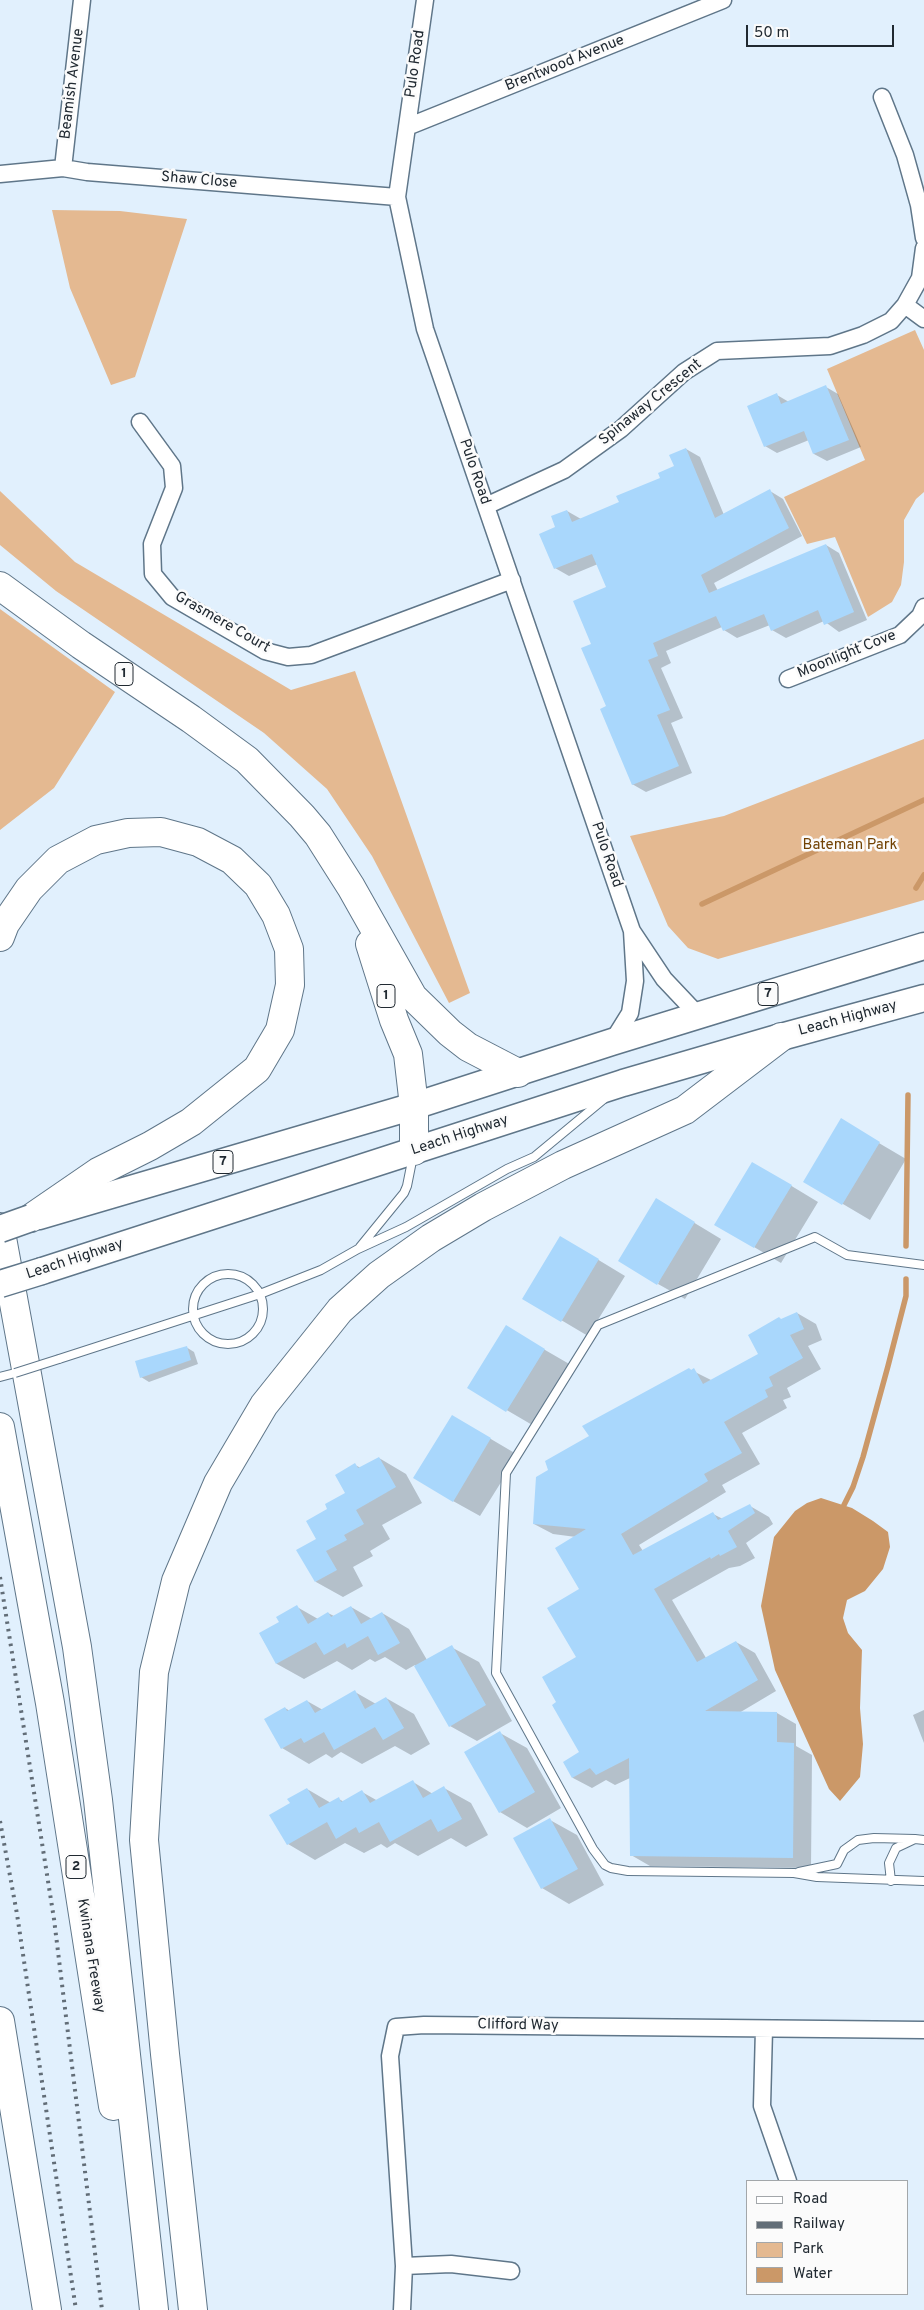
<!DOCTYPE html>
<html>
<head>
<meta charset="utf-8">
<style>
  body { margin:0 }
  #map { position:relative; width:924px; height:2310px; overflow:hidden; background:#e1f0fd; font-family:Overpass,sans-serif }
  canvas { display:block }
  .legend { position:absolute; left:746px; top:2180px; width:162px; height:115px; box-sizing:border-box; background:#fbfbfb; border:1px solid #a3a7aa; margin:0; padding:6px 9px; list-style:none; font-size:15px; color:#202931 }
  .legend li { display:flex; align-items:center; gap:10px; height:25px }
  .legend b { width:25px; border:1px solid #a3a7aa }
  .scale { position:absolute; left:746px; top:25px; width:148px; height:22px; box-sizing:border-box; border:2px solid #202931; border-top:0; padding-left:6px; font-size:15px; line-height:18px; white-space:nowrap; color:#202931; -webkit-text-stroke:4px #fbfbfb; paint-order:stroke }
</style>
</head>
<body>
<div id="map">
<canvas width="924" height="2310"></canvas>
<ul class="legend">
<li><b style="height:6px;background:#fff"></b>Road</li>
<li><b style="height:6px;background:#626d77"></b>Railway</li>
<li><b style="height:14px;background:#e4b991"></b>Park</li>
<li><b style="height:14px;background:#cb9868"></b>Water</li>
</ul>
<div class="scale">50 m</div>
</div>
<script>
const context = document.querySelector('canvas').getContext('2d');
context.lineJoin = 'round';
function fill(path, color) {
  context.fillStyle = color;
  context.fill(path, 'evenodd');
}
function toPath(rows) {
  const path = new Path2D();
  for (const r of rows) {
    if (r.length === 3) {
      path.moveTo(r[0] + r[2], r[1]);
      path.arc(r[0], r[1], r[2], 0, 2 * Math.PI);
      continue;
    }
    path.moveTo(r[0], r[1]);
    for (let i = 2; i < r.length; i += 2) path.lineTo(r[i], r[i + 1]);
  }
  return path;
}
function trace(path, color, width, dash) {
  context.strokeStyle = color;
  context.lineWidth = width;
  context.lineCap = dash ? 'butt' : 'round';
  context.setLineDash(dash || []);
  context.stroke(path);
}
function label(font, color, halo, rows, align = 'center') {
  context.font = font + ' Overpass,sans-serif';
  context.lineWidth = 5;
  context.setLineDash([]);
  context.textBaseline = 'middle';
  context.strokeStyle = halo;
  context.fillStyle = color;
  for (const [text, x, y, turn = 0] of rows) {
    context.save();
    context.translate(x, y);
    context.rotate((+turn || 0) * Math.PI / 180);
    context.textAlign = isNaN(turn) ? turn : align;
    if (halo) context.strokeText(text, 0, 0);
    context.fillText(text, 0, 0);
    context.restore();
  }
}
fill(toPath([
  [52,210,120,211,187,219,135,377,111,385,70,288],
  [915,330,924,350,924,492,916,499,904,520,904,562,901,585,892,602,868,617,835,537,807,544,784,497,865,460,827,369],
  [0,491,75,562,291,690,355,671,470,993,449,1003,372,856,327,789,264,733,56,591,0,545],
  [0,609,115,692,54,788,0,830],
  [924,739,924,900,718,959,688,948,668,926,630,836,724,816]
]), '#e4b991');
fill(toPath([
  [821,1498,852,1508,873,1521,888,1532,890,1547,883,1569,865,1591,847,1600,843,1618,848,1633,862,1650,860,1708,863,1744,860,1777,840,1801,829,1789,775,1670,761,1606,774,1537,795,1511,807,1503]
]), '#cb9868');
fill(toPath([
  [826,387,838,394,861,447,827,461,814,454,809,440,777,453,765,446,777,395,789,402],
  [686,449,700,457,724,515,770,491,783,499,802,536,714,583,718,591,826,545,839,553,867,620,839,632,824,621,786,638,772,630,770,625,737,638,724,630,722,627,666,651,671,663,661,668,683,718,671,723,692,773,646,792,632,784,608,707,592,645,608,588,598,564,569,576,555,568,557,527,567,511,581,519,620,503,661,479,676,467],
  [867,1136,906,1159,870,1220,804,1181],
  [780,1179,818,1202,781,1263,754,1247],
  [683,1216,721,1239,685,1299,658,1284],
  [587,1253,625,1276,588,1336,524,1298],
  [797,1313,816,1324,822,1340,808,1346,821,1369,787,1388,791,1397,783,1400,787,1408,742,1433,760,1464,722,1485,726,1492,639,1545,643,1551,713,1514,723,1519,750,1506,769,1517,773,1524,746,1543,755,1558,740,1566,729,1568,672,1600,706,1658,736,1642,755,1653,776,1691,739,1713,777,1713,796,1724,796,1746,812,1755,811,1868,650,1866,631,1855,630,1778,615,1785,606,1780,592,1788,573,1778,564,1763,580,1753,558,1702,578,1657,581,1590,576,1537,553,1534,534,1524,550,1471,590,1436,689,1369,713,1381,759,1355,782,1320],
  [533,1343,571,1365,534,1426,469,1388],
  [186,1347,194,1352,198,1364,149,1382,141,1377],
  [479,1432,518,1455,480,1516,453,1501],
  [379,1458,406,1474,422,1503,382,1525,390,1539,370,1551,373,1556,353,1567,363,1586,343,1597,316,1582,318,1540,329,1509,347,1493,355,1465,361,1468],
  [297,1607,318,1619,328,1613,334,1616,351,1607,372,1619,382,1613,409,1629,427,1660,451,1647,479,1662,512,1721,477,1741,450,1726,415,1665,406,1670,385,1657,375,1662,370,1659,352,1670,337,1661,304,1679,277,1664,260,1634,280,1623],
  [355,1692,376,1704,386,1698,414,1714,430,1744,411,1755,395,1746,362,1764,341,1752,332,1758,326,1754,309,1764,282,1748,285,1708,290,1711,307,1701,323,1710],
  [924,1710,924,1743,913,1715],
  [500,1733,527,1748,561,1808,527,1828,500,1812],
  [413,1782,433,1794,444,1788,471,1803,488,1835,466,1847,451,1838,418,1856,395,1843,387,1848,381,1844,364,1853,345,1843,315,1860,288,1844,292,1804,307,1789,331,1803,339,1799,344,1802,362,1792,378,1801],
  [550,1820,577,1835,604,1885,569,1904,542,1888]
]), '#0003');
trace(toPath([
  [916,888,924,875],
  [702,904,924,800],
  [906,1246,908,1095],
  [844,1505,853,1487,863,1457,888,1366,906,1296,906,1279]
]), '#cb9868', 5.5);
fill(toPath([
  [826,385,849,440,813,454,804,431,764,447,747,406,777,393,781,404],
  [686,448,715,518,770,489,789,528,701,575,709,593,826,544,854,612,824,625,818,610,771,631,764,614,723,631,716,616,653,643,658,656,648,660,670,710,657,715,679,766,632,785,600,709,606,706,581,648,591,644,573,601,606,587,592,554,554,569,539,534,555,527,551,516,567,510,572,522,619,502,616,496,660,478,658,473,674,466,669,455],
  [841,1118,880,1142,842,1205,803,1182],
  [752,1162,792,1185,754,1248,714,1225],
  [656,1198,695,1222,657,1285,618,1261],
  [560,1236,599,1259,561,1322,522,1299],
  [797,1312,804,1329,790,1335,803,1358,769,1377,773,1386,765,1390,768,1397,724,1422,742,1453,704,1474,708,1481,621,1534,633,1555,713,1512,718,1520,750,1504,755,1513,728,1531,737,1547,720,1556,719,1554,711,1559,710,1557,654,1589,697,1662,736,1641,758,1680,705,1711,777,1712,777,1742,794,1743,793,1858,630,1856,629,1758,596,1775,590,1768,572,1778,563,1762,579,1752,552,1705,556,1702,542,1677,576,1657,547,1608,579,1589,555,1548,586,1529,533,1524,536,1477,548,1470,545,1461,589,1436,582,1426,689,1368,691,1370,694,1368,703,1384,758,1354,748,1335,779,1317,781,1319],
  [506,1325,545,1349,506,1412,467,1388],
  [187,1346,191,1360,140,1378,135,1361],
  [452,1415,491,1438,453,1502,413,1478],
  [379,1457,396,1487,356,1510,364,1524,344,1535,347,1540,326,1551,337,1570,315,1582,296,1550,316,1539,306,1521,327,1509,325,1504,345,1493,335,1475,355,1463,358,1468],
  [297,1605,308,1624,328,1612,331,1617,351,1606,361,1624,382,1612,400,1643,378,1655,368,1636,347,1648,345,1643,324,1655,316,1642,276,1664,259,1633,279,1622,276,1617],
  [452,1645,486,1705,449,1727,414,1666],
  [355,1690,365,1709,386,1697,404,1728,383,1740,375,1727,334,1750,324,1732,304,1743,301,1738,281,1749,264,1719,285,1707,287,1711,307,1700,315,1713],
  [500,1731,535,1792,499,1813,464,1752],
  [413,1780,423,1798,444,1786,462,1819,438,1832,431,1819,390,1842,379,1822,359,1833,356,1827,336,1839,327,1822,287,1845,269,1815,290,1803,287,1799,307,1788,319,1808,339,1797,341,1802,362,1790,370,1803],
  [550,1818,578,1869,541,1889,513,1838]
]), '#a9d7fc');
const service = toPath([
  [360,1247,404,1193,407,1186,413,1156],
  [924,1265,847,1255,815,1237,598,1325,506,1473,496,1673,593,1849,605,1865,611,1868,628,1871,794,1873,817,1877,924,1881],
  [228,1309,35],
  [59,1359,260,1294,321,1270,358,1249,406,1227,507,1169,534,1157,604,1099],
  [0,1377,15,1373],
  [799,1872,837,1864,844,1850,858,1840,874,1838,915,1839],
  [891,1881,889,1863,896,1848,915,1839,924,1840]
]);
const minor = toPath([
  [425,0,397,197,425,329,632,931,664,979,698,1015],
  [882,97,905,155,919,205,924,238],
  [407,127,723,0],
  [63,168,82,0],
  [0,174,63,168,87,172,397,197],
  [905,305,924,319],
  [140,422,172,466,174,488,152,544,153,574,172,597,265,651,288,657,311,655,512,580],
  [486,506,564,470,621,429,684,372,717,351,830,346,863,335,891,321,905,305,920,278,924,248],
  [788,679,900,635,920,616,924,607],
  [612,1042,630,1013,635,981,632,931],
  [764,2029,762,2106,788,2181],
  [404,2266,451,2264,511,2271],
  [402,2310,404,2266,390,2056,396,2027,424,2025,924,2030]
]);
const trunk = toPath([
  [39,1216,414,1106,612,1042,924,946],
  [42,1271,623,1083,781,1037,924,998]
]);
const motorway = toPath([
  [0,586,81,645,191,719,247,760,302,816,318,835,351,887,413,997,450,1033,468,1047,518,1073],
  [0,937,5,924,29,889,58,860,96,840,128,833,161,832,198,842,232,860,258,885,276,915,289,949,290,985,280,1030,257,1069,191,1122,150,1146,98,1172,31,1218],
  [370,944,394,1020,408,1054,414,1106,414,1151],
  [0,1227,77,1647,98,1800,154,2310],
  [0,1427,50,1703,113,2106],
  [0,2021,47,2310],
  [193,2310,165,2054,144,1840,154,1672,176,1581,218,1483,264,1405,340,1310,379,1275,431,1238,483,1207,563,1165,685,1110,781,1037]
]);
trace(service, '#5f7689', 10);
trace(minor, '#5f7689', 19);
trace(trunk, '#5f7689', 29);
trace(motorway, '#5f7689', 30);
trace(service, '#fff', 8);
trace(minor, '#fff', 16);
trace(trunk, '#fff', 26);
trace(motorway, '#fff', 28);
trace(toPath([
  [0,1577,54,1919,102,2310],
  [0,1821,17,1914,76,2310]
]), '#626d77', 4, [2.5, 5]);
const serviceBridge = toPath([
  [15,1373,59,1359]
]);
const trunkBridge = toPath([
  [0,1229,31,1218],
  [0,1284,42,1271]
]);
trace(serviceBridge, '#5f7689', 10, []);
trace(trunkBridge, '#5f7689', 29, []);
trace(serviceBridge, '#fff', 8);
trace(trunkBridge, '#fff', 26);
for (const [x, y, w] of [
  [124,674,18],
  [768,994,20],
  [386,996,18],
  [223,1162,20],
  [76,1867,20]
]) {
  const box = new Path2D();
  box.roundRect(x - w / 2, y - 11.5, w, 23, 4);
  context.fillStyle = '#fbfbfb';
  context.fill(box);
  trace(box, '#202931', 1);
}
label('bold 14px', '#202931', null, [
  ["1",124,674],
  ["7",768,994],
  ["1",386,996],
  ["7",223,1162],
  ["2",76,1867]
]);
label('15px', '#202931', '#fbfbfb', [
  ["Pulo Road",416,64,-82],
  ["Brentwood Avenue",565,64,-22],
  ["Beamish Avenue",73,84,-83],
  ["Shaw Close",199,181,5],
  ["Spinaway Crescent",651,403,-39],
  ["Pulo Road",474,472,71],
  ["Grasmere Court",222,623,30],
  ["Moonlight Cove",847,655,-22],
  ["Pulo Road",606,855,71],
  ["Leach Highway",848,1019,-15],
  ["Leach Highway",460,1136,-18],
  ["Leach Highway",75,1260,-18],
  ["Kwinana Freeway",90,1956,81],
  ["Clifford Way",518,2026,1]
]);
label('15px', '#724203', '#fbfbfb', [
  ["Bateman Park",850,846]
]);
</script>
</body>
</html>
